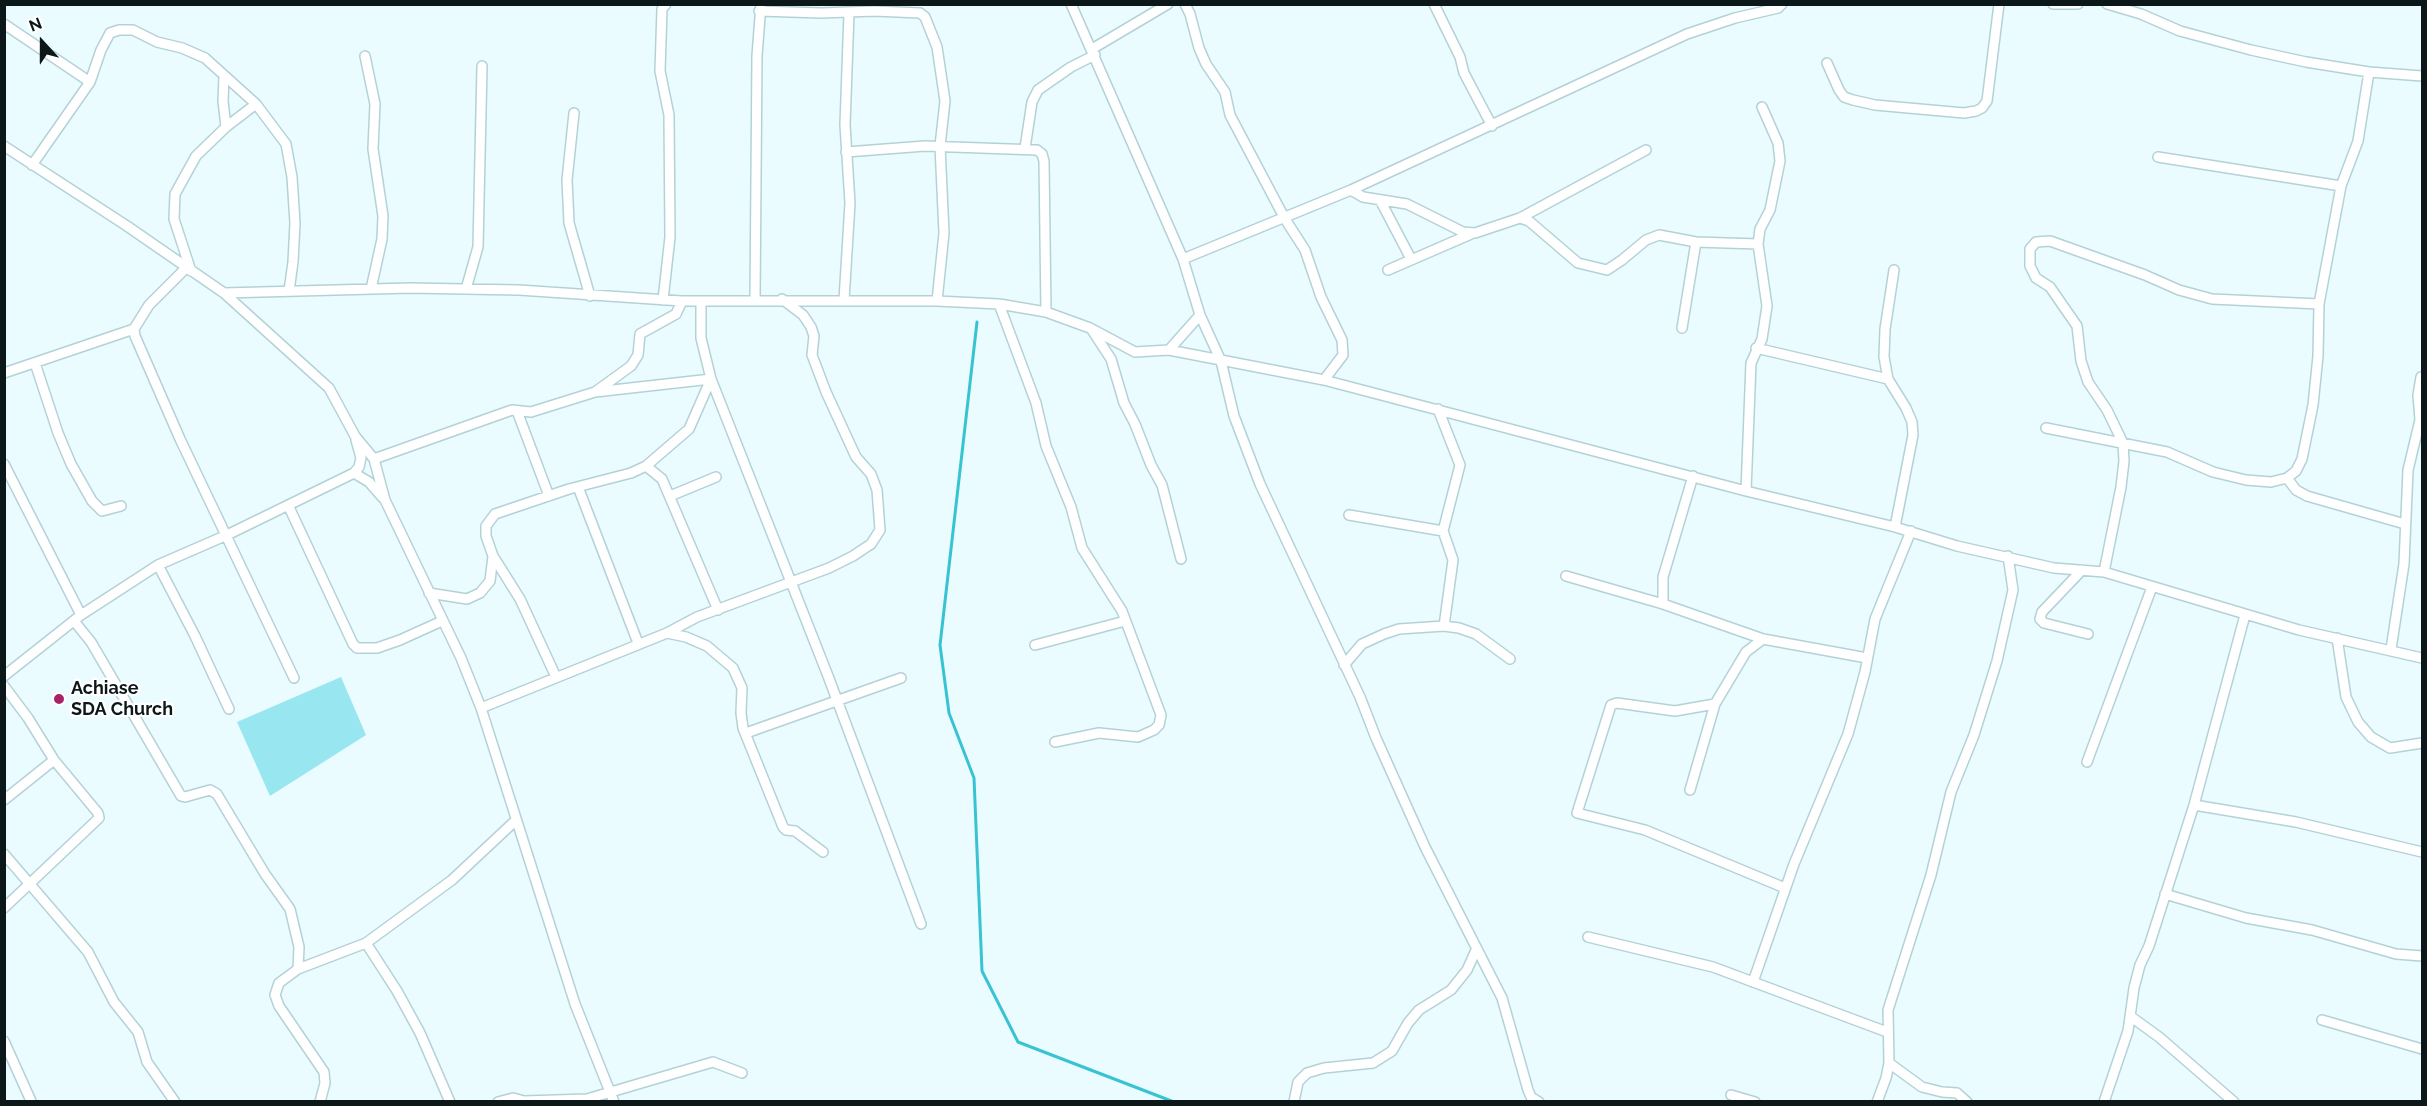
<!DOCTYPE html>
<html>
<head>
<meta charset="utf-8">
<style>
  body { margin:0 }
  #map { position:relative; width:2427px; height:1106px; overflow:hidden; background:#eafcff; font-family:Raleway,sans-serif }
  canvas { display:block }
  .frame { position:absolute; inset:0; border:6px solid #0c1719; pointer-events:none }
  .north { position:absolute; left:12px; top:12px; width:60px; height:60px; -webkit-text-stroke:4px #fff; paint-order:stroke; rotate:339deg; font-size:16px; font-weight:700; line-height:24px; text-align:center; color:#0c1719 }
  .north::after { content:''; display:block; margin:auto; width:21px; height:27px; background:#0c1719; clip-path:polygon(50% 0,100% 100%,50% 72%,0 100%) }
</style>
</head>
<body>
<div id="map">
<canvas width="2427" height="1106"></canvas>
<div class="frame"></div>
<div class="north">N</div>
</div>
<script>
const context = document.querySelector('canvas').getContext('2d');
context.lineJoin = 'round';
function fill(path, color) {
  context.fillStyle = color;
  context.fill(path, 'evenodd');
}
function toPath(rows) {
  const path = new Path2D();
  for (const r of rows) {
    path.moveTo(r[0], r[1]);
    for (let i = 2; i < r.length; i += 2) path.lineTo(r[i], r[i + 1]);
  }
  return path;
}
function trace(path, color, width, dash) {
  context.strokeStyle = color;
  context.lineWidth = width;
  context.lineCap = dash ? 'butt' : 'round';
  context.setLineDash(dash || []);
  context.stroke(path);
}
function label(font, color, halo, rows, align = 'center') {
  context.font = font + ' Raleway,sans-serif';
  context.lineWidth = 4.5;
  context.setLineDash([]);
  context.textBaseline = 'middle';
  context.strokeStyle = halo;
  context.fillStyle = color;
  for (const [text, x, y, turn = 0] of rows) {
    context.save();
    context.translate(x, y);
    context.rotate((+turn || 0) * Math.PI / 180);
    context.textAlign = isNaN(turn) ? turn : align;
    if (halo) context.strokeText(text, 0, 0);
    context.fillText(text, 0, 0);
    context.restore();
  }
}
fill(toPath([
  [341,677,366,735,270,796,237,722]
]), '#98e6f0');
trace(toPath([
  [977,322,940,645,949,713,974,778,982,971,1018,1042,1174,1102]
]), '#38c3d3', 3);
const street = toPath([
  [1071,4,1183,259,1200,315,1221,361,1234,416,1260,484,1360,697,1376,738,1425,847,1502,998,1528,1090,1531,1097,1539,1102],
  [1185,4,1190,14,1199,48,1206,64,1225,92,1230,115,1285,219,1305,250,1321,297,1342,340,1343,355,1324,380],
  [1434,4,1460,57,1464,73,1492,126],
  [2053,4,2078,4],
  [2107,4,2141,14,2180,31,2251,50,2306,62,2369,72,2422,76],
  [759,11,822,13,874,11,920,13,925,17,937,47,945,101,940,146,944,233,937,301],
  [4,24,90,82],
  [1092,49,1168,4],
  [365,56,375,104,373,149,383,216,382,239,371,289],
  [1827,63,1839,90,1844,97,1853,100,1875,105,1964,113,1976,111,1982,108,1987,101,1999,4],
  [224,76,223,101,226,127],
  [574,113,567,180,569,223,590,296],
  [4,146,127,226,224,293,329,388,355,436,374,459,385,500,461,658,481,708,575,1004,614,1102],
  [1025,148,1032,102,1038,90,1071,67,1095,55],
  [846,152,925,146,1037,150,1042,154,1044,161,1046,312],
  [2158,157,2341,186],
  [32,165,90,82,101,50,110,33,119,30,133,30,157,42,182,48,205,58,256,104,286,144,292,177,295,223,293,262,289,291],
  [1351,190,1363,197,1407,204,1463,232,1475,233,1520,218,1529,221,1578,263,1607,270,1622,260,1646,240,1659,235,1696,242,1758,244],
  [1380,200,1411,259],
  [1520,218,1646,150],
  [1183,259,1351,190,1687,34,1735,18,1778,8,1782,4],
  [186,268,149,305,134,329,135,336,180,439,294,678],
  [1388,270,1471,234],
  [1894,270,1885,329,1884,357,1888,379,1906,408,1912,422,1913,435,1895,527],
  [191,271,174,219,175,194,196,156,226,127,256,104],
  [466,289,478,247,482,66],
  [224,293,410,288,519,290,682,301,937,301,999,304,1046,312,1090,328,1135,352,1169,350,1324,380,1746,491,1895,527,1957,546,2054,568,2104,572,2299,630,2422,658],
  [663,300,670,237,669,115,660,71,662,9,666,4],
  [755,300,757,56,761,4],
  [844,300,850,203,845,125,849,13],
  [999,304,1036,403,1046,446,1071,507,1082,548,1122,611,1161,715,1159,725,1154,730,1138,737,1099,733,1055,742],
  [1682,328,1696,242],
  [1092,330,1111,359,1124,403,1135,424,1151,465,1162,485,1181,559],
  [1756,348,1888,379],
  [1169,350,1200,315],
  [35,363,58,433,71,464,92,501,102,511,121,506],
  [4,373,134,329],
  [2421,377,2418,395,2420,420,2422,424],
  [595,392,711,379,828,676,921,924],
  [1438,409,1460,465,1443,531,1453,560,1444,626],
  [517,411,549,496],
  [2046,428,2167,452,2213,472,2246,480,2271,482,2287,478,2296,471,2302,459,2313,405,2318,356,2319,304,2341,186,2358,141,2369,72],
  [374,459,512,410,531,412,595,392,631,366,638,355,640,334,676,314,682,301],
  [4,464,81,615],
  [646,466,662,479,718,610],
  [354,473,369,482,383,498],
  [1693,476,1663,577,1663,604,1763,639,1867,658],
  [2287,478,2296,490,2307,496,2405,524],
  [578,487,638,643],
  [1746,491,1751,363,1762,339,1767,306,1758,244,1760,229,1770,210,1780,161,1778,143,1762,107],
  [670,496,716,477],
  [288,505,353,644,357,648,377,648,400,640,442,621],
  [1349,515,1443,531],
  [158,565,195,636,229,709],
  [2082,570,2042,612,2040,619,2044,623,2088,634],
  [2104,572,2121,487,2124,461,2123,443,2107,410,2088,382,2081,361,2077,326,2050,287,2036,278,2030,266,2030,249,2036,242,2050,241,2145,275,2179,290,2212,299,2319,304],
  [1566,576,1663,604],
  [429,593,467,599,480,593,490,581,493,556],
  [74,621,91,642,181,796,185,797,210,790,217,794,265,874,290,909,299,947,298,969],
  [667,633,686,637,707,646,733,668,742,688,741,713,743,728,783,827,786,830,795,831,823,852],
  [2337,638,2346,697,2358,722,2371,737,2390,748,2422,743],
  [1035,645,1125,621],
  [2391,649,2404,564,2408,470,2420,420],
  [1344,665,1362,644,1384,634,1399,629,1444,626,1459,628,1476,634,1510,659],
  [4,676,81,615,158,565,227,535,354,473,359,467,361,458,356,440],
  [556,677,520,599,493,556,486,536,486,526,495,514,569,489,631,473,646,466,689,429,711,379,701,338,701,301],
  [4,686,28,718,54,760,98,813,99,818,4,908],
  [1715,704,1675,711,1617,703,1611,705,1577,813,1645,830,1785,888],
  [481,708,667,633,697,617,829,568,853,556,871,544,880,530,877,490,871,474,856,457,826,392,812,355,814,336,811,327,803,315,782,299],
  [746,733,901,678],
  [2087,762,2152,587],
  [1690,790,1715,704,1746,652,1763,639],
  [4,800,54,760],
  [2194,805,2296,822,2422,852],
  [4,854,88,952,114,1002,138,1032,147,1062,175,1102],
  [2165,894,2246,918,2312,930,2396,954,2422,956],
  [1588,937,1713,967,1887,1032],
  [366,943,397,991,420,1033,450,1102],
  [1753,982,1794,864,1848,734,1865,672,1875,619,1911,531],
  [2130,1016,2159,1037,2234,1102],
  [2322,1020,2422,1049],
  [4,1041,31,1101],
  [1889,1063,1922,1087,1942,1092,1957,1093,1967,1102],
  [1731,1095,1755,1102],
  [320,1102,325,1083,324,1072,279,1006,275,995,279,983,298,969,366,943,452,880,515,821],
  [498,1102,513,1098,524,1101,587,1099,713,1062,742,1073],
  [1294,1102,1298,1082,1307,1073,1324,1068,1373,1063,1392,1051,1408,1023,1419,1010,1451,990,1467,970,1476,950],
  [1877,1102,1886,1078,1889,1063,1888,1010,1931,875,1951,792,1974,735,1997,661,2013,590,2008,556],
  [2104,1102,2128,1031,2134,988,2140,965,2149,946,2194,805,2245,615]
]);
trace(street, '#b4d2d6', 12);
trace(street, '#fff', 9);
for (const [x, y, r, color] of [
  [59,699,6,"#a92269"]
]) {
  const dot = new Path2D();
  dot.arc(x, y, r, 0, 2 * Math.PI);
  context.fillStyle = color;
  context.fill(dot);
  trace(dot, '#fff', 2);
}
label('bold 18px', '#0c1719', '#fff', [
  ["Achiase",71,689],
  ["SDA Church",71,710]
], 'left');
</script>
</body>
</html>
